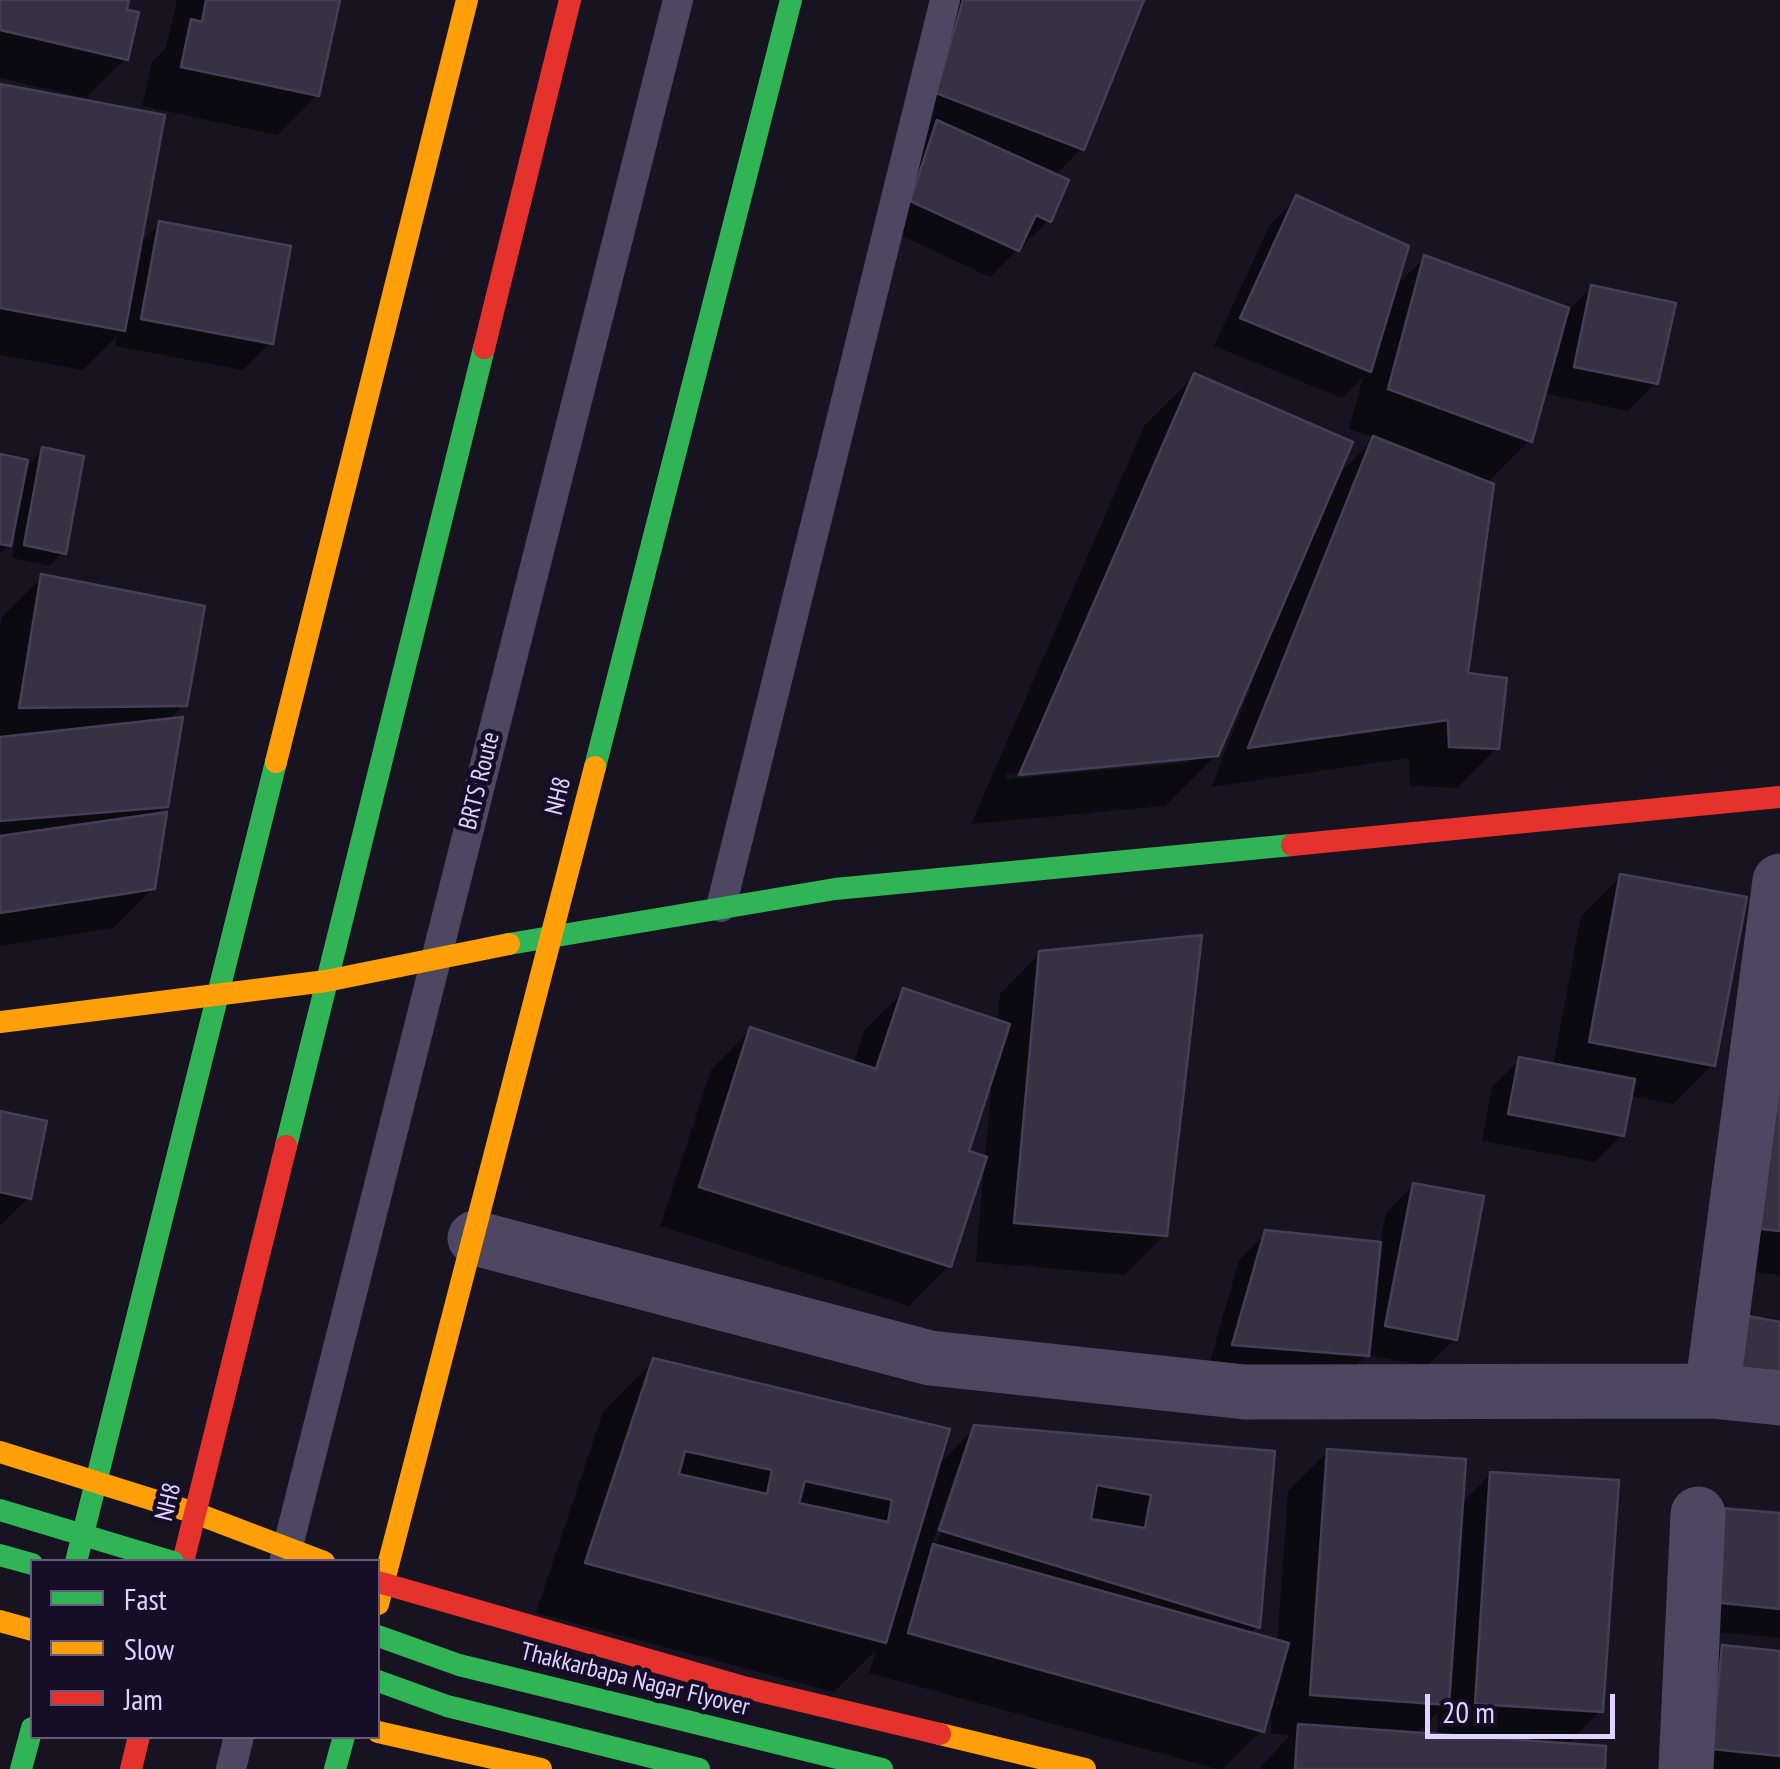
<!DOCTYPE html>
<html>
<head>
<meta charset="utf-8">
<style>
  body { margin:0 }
  #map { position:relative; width:1780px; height:1769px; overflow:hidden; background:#181321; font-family:"PT Sans Narrow",sans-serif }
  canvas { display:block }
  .legend { position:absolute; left:30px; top:1559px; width:350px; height:180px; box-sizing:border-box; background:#160d27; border:2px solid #675c7d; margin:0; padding:12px 18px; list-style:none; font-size:30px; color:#e0d3ff }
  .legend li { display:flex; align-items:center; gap:20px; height:50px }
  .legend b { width:50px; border:2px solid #675c7d }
  .scale { position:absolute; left:1425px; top:1694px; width:190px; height:45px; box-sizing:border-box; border:5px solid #e0d3ff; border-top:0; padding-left:12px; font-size:30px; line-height:35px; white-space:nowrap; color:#e0d3ff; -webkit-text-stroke:8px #160d27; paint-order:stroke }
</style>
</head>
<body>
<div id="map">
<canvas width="1780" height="1769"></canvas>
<ul class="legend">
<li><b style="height:12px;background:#30b455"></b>Fast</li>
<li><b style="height:12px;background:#ff9f0a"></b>Slow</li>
<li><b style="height:12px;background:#e5322d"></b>Jam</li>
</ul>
<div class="scale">20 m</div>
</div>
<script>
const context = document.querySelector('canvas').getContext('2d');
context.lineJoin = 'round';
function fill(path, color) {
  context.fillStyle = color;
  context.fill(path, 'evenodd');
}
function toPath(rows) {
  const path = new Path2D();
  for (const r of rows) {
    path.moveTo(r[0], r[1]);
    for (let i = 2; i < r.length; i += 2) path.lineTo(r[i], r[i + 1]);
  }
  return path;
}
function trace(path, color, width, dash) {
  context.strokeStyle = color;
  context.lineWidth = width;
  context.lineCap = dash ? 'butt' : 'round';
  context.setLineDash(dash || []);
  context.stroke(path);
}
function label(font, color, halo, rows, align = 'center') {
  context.font = font + ' "PT Sans Narrow",sans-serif';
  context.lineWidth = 9;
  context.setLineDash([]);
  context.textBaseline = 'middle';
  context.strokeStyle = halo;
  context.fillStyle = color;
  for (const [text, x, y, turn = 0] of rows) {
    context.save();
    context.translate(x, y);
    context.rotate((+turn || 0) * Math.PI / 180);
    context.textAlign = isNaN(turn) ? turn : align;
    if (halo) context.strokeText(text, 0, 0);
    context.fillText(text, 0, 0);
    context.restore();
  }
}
fill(toPath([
  [0,0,127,0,126,58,86,98,0,78],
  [177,0,337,0,317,95,277,135,142,106,152,62,166,48],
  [936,0,1142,0,1082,148,1055,176,1049,220,990,277,885,228],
  [0,87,138,245,160,224,270,343,243,370,115,346,117,336,83,370,0,355],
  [1297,198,1394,288,1424,258,1568,311,1591,288,1656,383,1628,411,1543,393,1530,440,1486,484,1465,675,1497,748,1457,788,1410,786,1409,758,1211,787,1253,681,1249,680,1216,755,1165,806,971,824,1144,426,1194,376,1336,476,1375,438,1349,429,1363,377,1342,398,1214,346,1269,226],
  [1190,757,1190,762,1007,779,1006,774],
  [43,450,63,552,50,566,12,558,15,539,0,554,0,457,24,469],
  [42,577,184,704,168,721,165,805,155,816,153,888,113,928,0,946,0,627,2,617],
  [1621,876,1713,1064,1673,1104,1630,1096,1622,1135,1595,1162,1482,1141,1492,1087,1520,1060,1553,1066,1581,916],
  [1780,937,1780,1275,1712,1267],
  [1040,953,1165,1235,1125,1275,976,1262,984,1164,949,1266,909,1306,660,1226,711,1070,750,1030,853,1064,864,1031,903,991,997,1022,1000,994],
  [992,1080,985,1159,966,1153],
  [0,1113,29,1197,0,1226],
  [1413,1185,1455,1339,1427,1366,1367,1355,1339,1382,1207,1372,1239,1260,1266,1233,1380,1245,1386,1213],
  [653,1361,936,1467,975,1428,1272,1454,1257,1627,1249,1635,1277,1643,1288,1491,1328,1452,1460,1505,1491,1474,1600,1711,1566,1746,1602,1769,1259,1769,1290,1735,1271,1734,1271,1698,1262,1730,1223,1769,1217,1769,869,1673,876,1650,834,1692,536,1613,603,1412],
  [958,1467,963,1467,937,1543,933,1541],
  [1438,1712,1437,1737,1416,1735],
  [1780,1516,1780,1638,1686,1629],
  [1723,1647,1780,1653,1780,1769,1686,1769,1696,1675]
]), '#0007');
const building = toPath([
  [0,0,129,0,127,10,139,12,128,60,0,30,0,0],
  [206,0,340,0,319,96,181,67,191,19,202,22,206,0],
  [963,0,1144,0,1084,150,936,93,963,0],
  [0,84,165,115,125,331,0,308,0,84],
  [937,120,1069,180,1051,222,1036,215,1019,251,910,201,937,120],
  [1296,195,1409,246,1371,372,1240,318,1296,195],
  [159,221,291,246,273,344,141,319,159,221],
  [1424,255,1569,308,1532,442,1388,389,1424,255],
  [1591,285,1676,303,1658,384,1574,367,1591,285],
  [1194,373,1353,442,1218,756,1019,775,1194,373],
  [1373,436,1494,484,1468,673,1507,678,1499,749,1449,747,1448,720,1248,748,1373,436],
  [42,447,84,456,66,554,24,545,42,447],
  [0,454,28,460,11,546,0,544,0,454],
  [41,574,205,606,187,706,19,708,41,574],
  [183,717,168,807,0,821,0,737,183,717],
  [167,812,155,889,0,913,0,836,167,812],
  [1620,874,1747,897,1715,1066,1589,1042,1620,874],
  [1202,935,1167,1236,1014,1223,1039,951,1202,935],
  [903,988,1010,1024,969,1151,987,1157,951,1267,699,1187,750,1027,876,1069,903,988],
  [1519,1057,1635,1079,1624,1136,1508,1114,1519,1057],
  [1780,1079,1780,1231,1751,1228,1780,1079],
  [0,1111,47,1121,31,1199,0,1192,0,1111],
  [1413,1183,1484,1196,1457,1340,1385,1326,1413,1183],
  [1265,1230,1381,1242,1369,1356,1232,1345,1265,1230],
  [1732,1313,1780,1322,1780,1382,1721,1371,1732,1313],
  [653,1358,950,1429,886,1643,585,1563,653,1358],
  [685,1451,772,1470,767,1494,679,1474,685,1451],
  [805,1481,892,1500,888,1522,799,1503,805,1481],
  [974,1425,1275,1451,1260,1628,939,1530,974,1425],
  [1097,1485,1151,1495,1145,1528,1091,1519,1097,1485],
  [1327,1449,1466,1459,1449,1705,1310,1695,1327,1449],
  [1490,1472,1619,1480,1603,1712,1475,1704,1490,1472],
  [1720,1508,1780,1513,1780,1609,1712,1602,1720,1508],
  [933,1544,1289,1643,1264,1732,908,1633,933,1544],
  [1722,1645,1780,1651,1780,1756,1712,1749,1722,1645],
  [1298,1724,1606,1746,1605,1769,1295,1769,1298,1724]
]);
fill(building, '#383144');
trace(building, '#463e56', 2.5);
trace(toPath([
  [721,907,945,0],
  [285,1558,678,0],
  [231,1769,239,1736]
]), '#4d4762', 30);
trace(toPath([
  [475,1238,930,1358,1245,1392,1712,1391,1780,1398],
  [1712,1391,1780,881],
  [1686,1769,1698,1514]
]), '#4d4762', 55);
trace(toPath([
  [595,767,791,0],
  [509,944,835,889,1292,845],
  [286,1146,484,348],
  [0,1555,32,1564],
  [76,1562,276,762],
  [378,1636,459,1665,882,1769],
  [378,1681,447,1706,699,1769],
  [21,1769,32,1728],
  [335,1769,344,1736]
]), '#30b455', 22);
trace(toPath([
  [276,762,467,0],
  [0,1022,326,981,509,944],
  [0,1452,195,1513,324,1562],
  [378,1604,595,767],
  [0,1621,32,1630],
  [378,1732,541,1769],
  [940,1734,1085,1769]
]), '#ff9f0a', 22);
trace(toPath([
  [484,348,570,0],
  [1292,845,1780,797],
  [183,1562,286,1146],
  [378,1582,747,1688,940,1734],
  [131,1769,139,1736]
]), '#e5322d', 22);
trace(toPath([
  [0,1510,173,1562]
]), '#30b455', 22);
label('25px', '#e0d3ff', '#160d27', [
  ["BRTS Route",480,781,-76],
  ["NH8",559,796,-76],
  ["NH8",169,1502,-76],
  ["Thakkarbapa Nagar Flyover",635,1680,14]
]);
</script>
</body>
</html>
